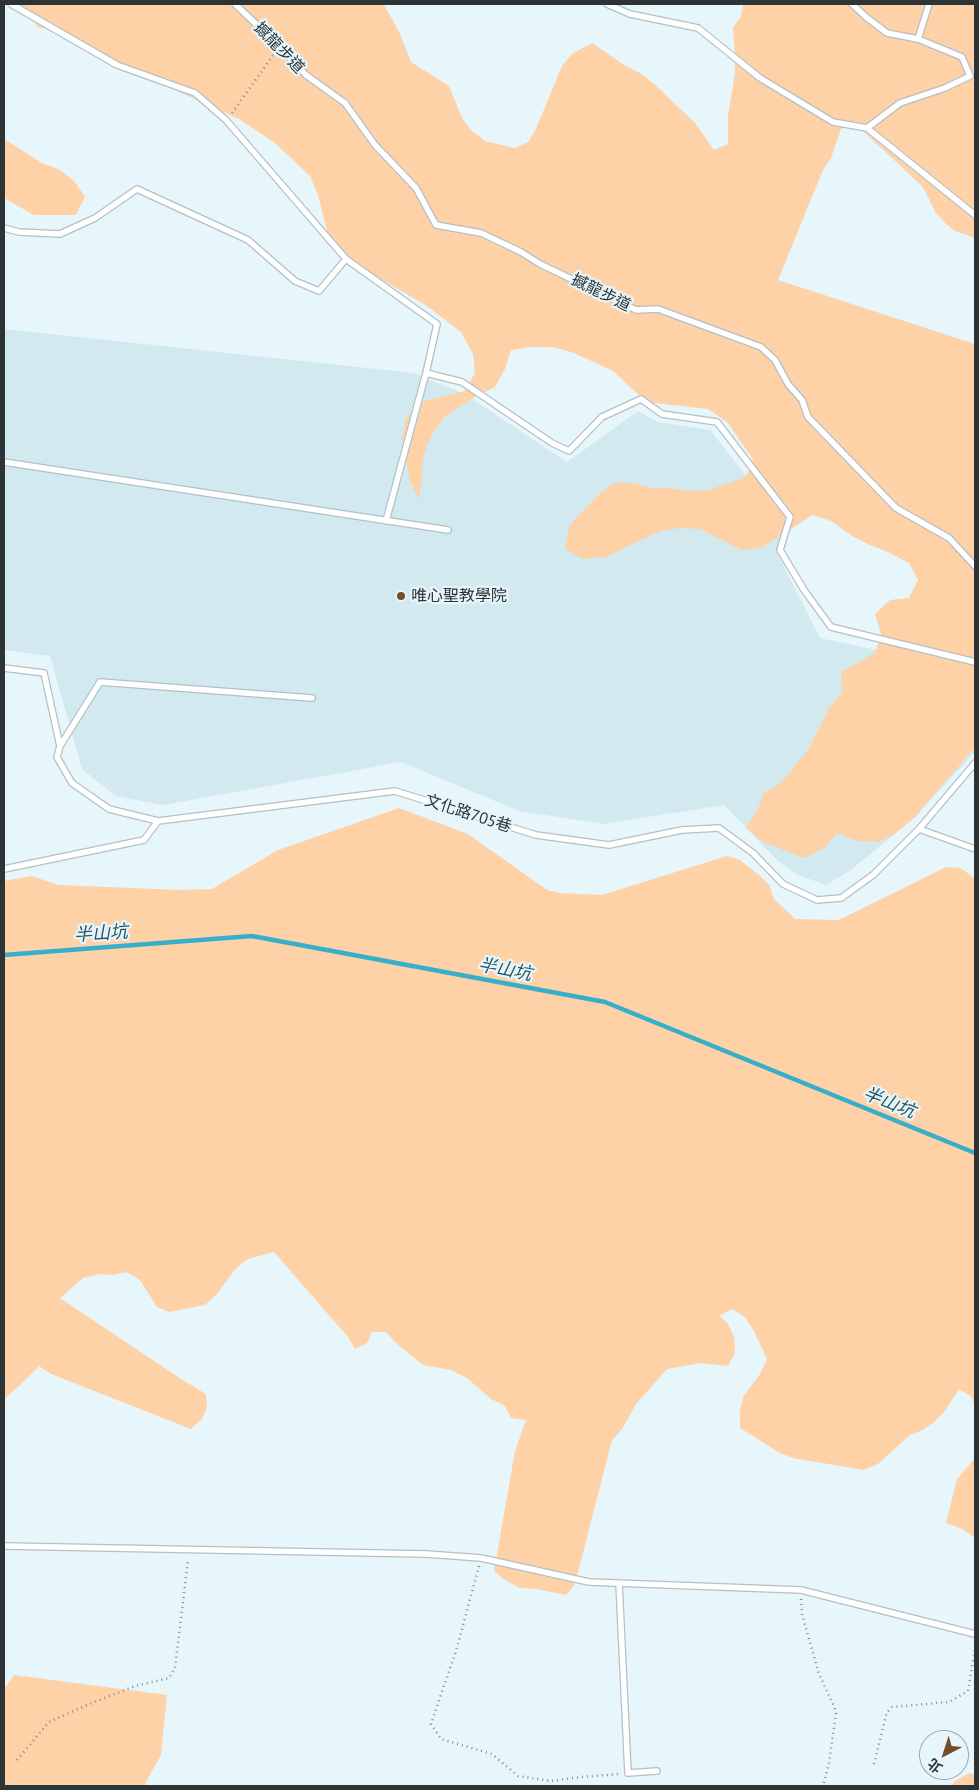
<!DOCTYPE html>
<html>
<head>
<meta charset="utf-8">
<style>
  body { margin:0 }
  #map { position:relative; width:979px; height:1790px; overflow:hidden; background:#e7f6fb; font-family:"PT Sans","Noto Sans TC",sans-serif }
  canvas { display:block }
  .frame { position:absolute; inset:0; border:5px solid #2e3436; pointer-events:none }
  .north { position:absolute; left:919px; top:1730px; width:50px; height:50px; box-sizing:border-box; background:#e7f6fb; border:1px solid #9da8ac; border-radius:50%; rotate:220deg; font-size:14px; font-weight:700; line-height:20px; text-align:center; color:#2e3436 }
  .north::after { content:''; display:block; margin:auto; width:18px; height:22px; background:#734e29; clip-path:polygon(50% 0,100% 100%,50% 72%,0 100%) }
</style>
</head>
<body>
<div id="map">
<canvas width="979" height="1790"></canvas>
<div class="frame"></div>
<div class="north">北</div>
</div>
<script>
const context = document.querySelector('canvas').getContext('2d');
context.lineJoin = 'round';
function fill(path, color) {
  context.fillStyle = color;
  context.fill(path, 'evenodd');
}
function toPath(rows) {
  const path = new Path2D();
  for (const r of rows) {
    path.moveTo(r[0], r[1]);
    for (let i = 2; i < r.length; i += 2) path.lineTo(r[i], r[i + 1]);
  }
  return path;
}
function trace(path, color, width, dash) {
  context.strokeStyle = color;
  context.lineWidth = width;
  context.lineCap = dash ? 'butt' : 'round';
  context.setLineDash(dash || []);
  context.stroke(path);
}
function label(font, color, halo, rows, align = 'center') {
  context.font = font + ' "PT Sans","Noto Sans TC",sans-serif';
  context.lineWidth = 4.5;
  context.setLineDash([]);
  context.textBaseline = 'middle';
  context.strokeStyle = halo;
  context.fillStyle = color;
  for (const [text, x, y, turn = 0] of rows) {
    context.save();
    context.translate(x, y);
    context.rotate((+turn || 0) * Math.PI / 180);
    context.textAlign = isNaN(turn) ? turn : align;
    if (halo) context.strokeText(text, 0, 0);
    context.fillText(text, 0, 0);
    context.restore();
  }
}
fill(toPath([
  [4,329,414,373,466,395,567,462,638,411,658,422,710,430,781,520,778,555,820,638,975,671,975,752,914,818,851,870,826,885,798,875,776,859,724,805,603,824,519,811,401,762,163,805,116,796,82,769,50,656,4,650]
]), '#d2e9f0');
fill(toPath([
  [22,4,384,4,400,34,411,62,449,86,462,118,472,131,485,141,515,148,528,142,535,131,562,66,572,54,592,43,624,65,640,73,653,83,695,123,714,150,728,144,728,116,735,73,735,55,733,28,741,16,743,4,975,4,975,238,955,231,945,223,936,213,923,187,864,132,856,121,841,129,831,158,823,170,778,280,975,344,975,747,914,818,896,833,879,842,857,841,837,833,823,849,804,858,763,842,746,828,757,811,764,793,781,783,808,750,829,708,842,693,841,672,875,653,881,634,875,614,890,600,909,598,918,580,909,563,888,552,870,545,852,536,831,521,813,515,761,548,742,550,700,529,680,528,660,531,606,557,583,559,565,549,569,526,597,496,614,483,634,483,651,488,669,488,690,491,709,490,746,477,753,459,727,422,708,409,646,402,613,371,574,353,553,347,532,347,511,350,505,369,495,387,475,397,445,416,432,434,424,454,419,500,410,481,402,438,406,419,421,402,465,391,475,373,473,354,461,332,427,306,343,257,329,239,318,195,310,176,275,143,239,119,177,91,57,32,38,27,23,9],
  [4,139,42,163,60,170,74,181,85,197,76,215,34,215,4,198],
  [399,808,468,834,547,890,559,893,602,895,727,856,740,860,760,876,769,885,774,899,795,919,839,920,946,867,960,868,972,876,975,879,975,1408,972,1397,959,1389,944,1412,934,1422,923,1430,910,1435,878,1464,864,1470,793,1458,780,1453,740,1428,740,1411,743,1397,760,1374,767,1359,754,1331,745,1317,732,1309,719,1316,728,1324,734,1337,735,1353,728,1366,700,1363,667,1369,637,1403,622,1429,612,1440,575,1584,566,1595,536,1589,520,1588,505,1580,494,1571,515,1451,526,1420,511,1418,505,1406,491,1399,467,1378,451,1370,423,1365,398,1345,386,1332,372,1332,367,1343,355,1349,348,1337,274,1252,248,1259,236,1268,217,1294,205,1305,169,1312,157,1307,140,1280,126,1272,112,1275,99,1274,83,1278,60,1298,181,1379,206,1394,207,1407,202,1419,191,1429,51,1374,39,1366,20,1385,4,1399,4,881,32,876,58,885,181,890,212,889,278,850],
  [975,1458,975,1538,962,1529,946,1523,957,1479],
  [14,1675,167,1695,161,1755,147,1780,145,1786,4,1786,4,1696,5,1688],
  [969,1773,975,1775,975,1786,950,1786,957,1780]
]), '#fed1a7');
trace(toPath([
  [4,955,252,936,605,1002,975,1153]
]), '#37aeca', 4.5);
const lane = toPath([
  [11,4,117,65,195,93,226,120,346,259,437,324,426,373],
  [235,4,280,47,306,75,345,103,375,145,416,188,436,225,481,233,521,252,540,264,636,310,658,309,761,347,775,360,788,384,802,400,808,417,896,508,949,538,975,566],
  [607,4,630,14,698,28,760,78,833,122,867,128,975,215],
  [852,4,866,17,887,33,918,39,929,4],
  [867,128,900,103,945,88,970,76,962,57,918,39],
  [4,228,19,232,60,234,95,218,137,189,248,240,295,281,319,291,346,259],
  [4,462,448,530],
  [386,521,426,373,462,382,552,443,569,451,602,417,641,399,662,414,717,422,790,517,780,550,804,590,831,627,975,662],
  [4,668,44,673,60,746,57,757,72,783,109,809,158,821,395,791,536,835,609,845,682,830,719,828,753,853,783,884,817,900,841,898,873,875,919,829,975,849],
  [60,746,100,682,312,698],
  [919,829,975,763],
  [4,869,144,840,158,821],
  [4,1546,426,1554,481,1558,589,1582,801,1590,975,1634],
  [619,1583,628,1773,657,1771]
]);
trace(lane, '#b2c1c6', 8);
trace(toPath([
  [232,113,274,54],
  [479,1566,456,1651,431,1724,441,1739,492,1754,518,1776,552,1781,581,1777,619,1774],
  [801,1599,802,1614,819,1674,834,1706,836,1713,829,1763,823,1786],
  [17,1760,49,1722,87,1705,135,1686,169,1678,175,1668,188,1560],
  [874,1764,887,1712,892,1707,949,1702,968,1691,975,1649]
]), '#828d90', 2.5, [1, 4]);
trace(lane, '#fff', 5.5);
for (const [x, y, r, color] of [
  [401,596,5,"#734e29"]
]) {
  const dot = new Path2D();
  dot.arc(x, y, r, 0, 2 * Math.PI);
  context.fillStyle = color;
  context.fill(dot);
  trace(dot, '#e7f6fb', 2);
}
label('16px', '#2e3436', '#e7f6fb', [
  ["撼龍步道",279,48,46],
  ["撼龍步道",601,293,26],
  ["文化路705巷",468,814,18]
]);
label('16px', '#2e3436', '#e7f6fb', [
  ["唯心聖教學院",411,596]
], 'left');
label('italic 18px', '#275764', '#e7f6fb', [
  ["半山坑",101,934,-4],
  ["半山坑",505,970,11],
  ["半山坑",889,1103,22]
]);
</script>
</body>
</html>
